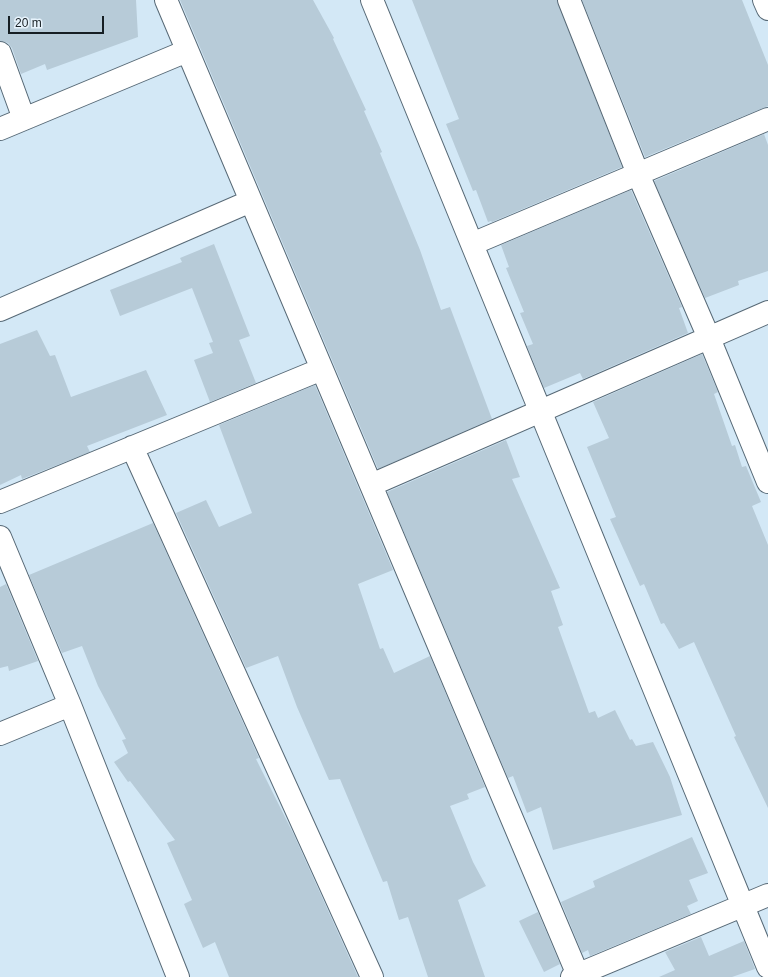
<!DOCTYPE html>
<html>
<head>
<meta charset="utf-8">
<style>
  body { margin:0 }
  #map { position:relative; width:768px; height:977px; overflow:hidden; background:#d3e8f6; font-family:Helvetica,sans-serif }
  canvas { display:block }
  .scale { position:absolute; left:8px; top:16px; width:96px; height:18px; box-sizing:border-box; border:2px solid #161e23; border-top:0; padding-left:5px; font-size:12px; line-height:14px; white-space:nowrap; color:#161e23; -webkit-text-stroke:3px #e7f3fc; paint-order:stroke }
</style>
</head>
<body>
<div id="map">
<canvas width="768" height="977"></canvas>
<div class="scale">20 m</div>
</div>
<script>
const context = document.querySelector('canvas').getContext('2d');
context.lineJoin = 'round';
function fill(path, color) {
  context.fillStyle = color;
  context.fill(path, 'evenodd');
}
function toPath(rows) {
  const path = new Path2D();
  for (const r of rows) {
    path.moveTo(r[0], r[1]);
    for (let i = 2; i < r.length; i += 2) path.lineTo(r[i], r[i + 1]);
  }
  return path;
}
function trace(path, color, width, dash) {
  context.strokeStyle = color;
  context.lineWidth = width;
  context.lineCap = dash ? 'butt' : 'round';
  context.setLineDash(dash || []);
  context.stroke(path);
}
fill(toPath([
  [0,0,136,0,138,37,47,70,45,64,21,74,12,48,8,43,0,41],
  [180,0,313,0,334,38,333,39,366,110,364,111,382,152,380,153,420,250,441,310,450,307,492,419,378,469],
  [412,0,557,0,622,167,492,222,491,221,488,222,476,190,473,191,446,124,459,119],
  [582,0,742,0,768,65,768,106,645,157],
  [764,134,768,145,768,271,738,281,739,285,705,298,654,181],
  [631,190,682,307,679,308,688,333,583,379,580,373,544,388,527,346,533,344,520,313,524,312,506,268,509,267,501,245],
  [214,244,250,336,239,340,256,383,210,402,194,360,213,353,209,343,213,342,192,288,120,316,110,290,182,262,180,258],
  [37,330,50,356,55,355,71,397,146,370,167,415,87,446,90,452,22,479,21,475,0,485,0,344],
  [702,354,718,392,714,394,732,446,735,445,742,467,746,466,761,502,752,506,768,545,768,808,734,737,736,736,694,642,679,649,664,623,661,624,644,584,640,586,610,519,616,517,587,447,609,438,593,402],
  [315,385,393,570,358,584,380,649,383,648,394,673,430,656,485,787,467,794,469,799,450,806,473,862,486,886,458,900,485,977,428,977,408,917,399,920,387,881,383,882,340,779,329,780,297,707,278,656,246,668,176,513,206,500,219,527,252,513,219,425],
  [506,440,520,477,512,479,560,588,551,591,563,625,558,627,589,713,595,711,598,718,615,710,630,740,632,739,636,746,653,742,670,777,682,815,553,850,541,807,527,813,513,776,508,778,387,492],
  [153,523,259,758,256,759,294,835,358,977,229,977,215,942,203,948,184,904,192,900,167,843,175,840,130,781,128,782,114,762,128,753,122,740,126,739,98,686,82,646,62,653,29,575],
  [6,584,38,661,9,671,8,666,0,668,0,587],
  [692,837,708,873,689,880,698,901,687,906,691,914,590,956,588,950,582,953,561,902,595,887,593,881],
  [538,912,560,964,544,972,519,921],
  [701,937,709,956,744,941,755,969,732,977,659,977,675,970,665,952]
]), '#b7cbd8');
const minor = toPath([
  [166,0,578,975],
  [372,0,768,967],
  [569,0,638,174,709,338,768,482],
  [764,0,768,9],
  [0,53,24,119],
  [0,129,187,51],
  [472,244,768,119],
  [0,310,251,201],
  [132,447,372,977],
  [371,485,768,312],
  [0,502,322,369],
  [0,537,70,705,178,977],
  [0,734,70,705],
  [572,977,768,895]
]);
trace(minor, '#576976', 24);
trace(minor, '#fff', 22);
</script>
</body>
</html>
